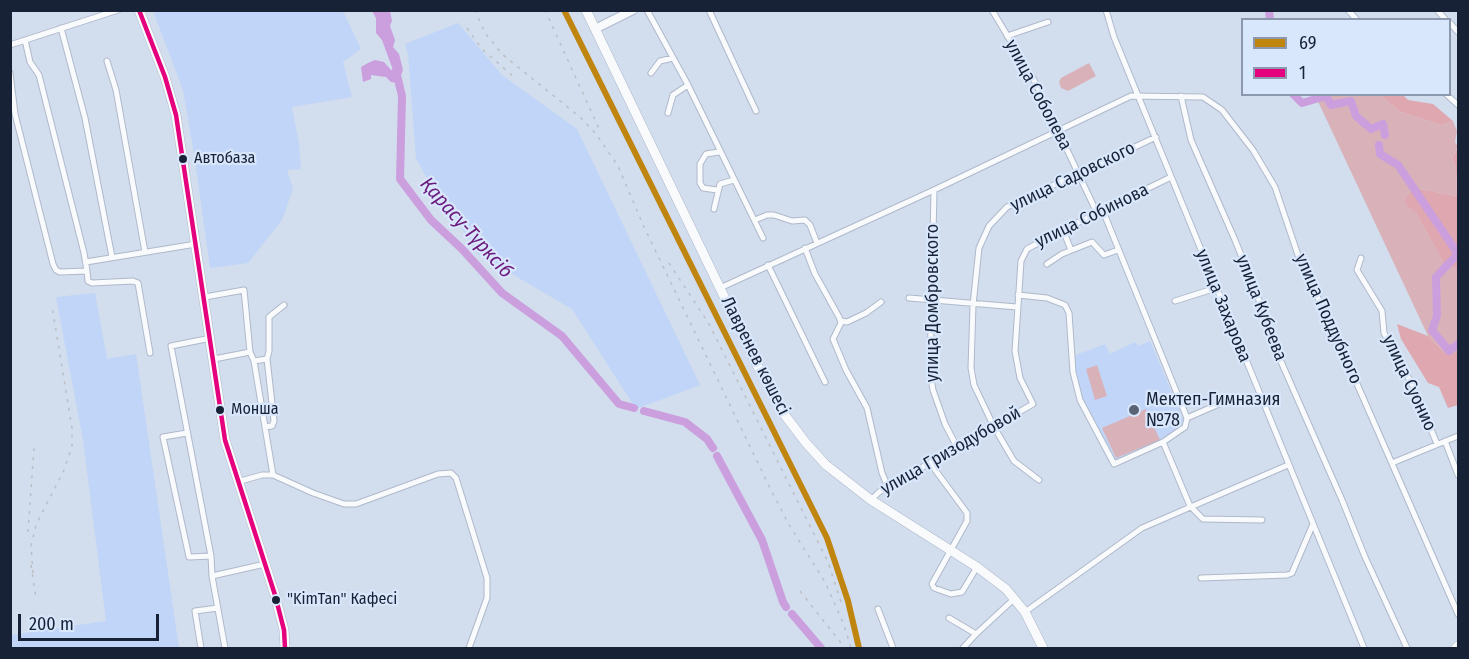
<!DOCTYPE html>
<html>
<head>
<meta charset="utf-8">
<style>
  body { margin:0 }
  #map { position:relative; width:1469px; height:659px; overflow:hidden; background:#d2ddee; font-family:"Fira Sans Condensed",sans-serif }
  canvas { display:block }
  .frame { position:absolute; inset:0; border:12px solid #172236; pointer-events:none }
  .legend { position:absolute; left:1241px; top:18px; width:210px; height:78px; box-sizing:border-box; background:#d9e7fc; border:2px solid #8b98ad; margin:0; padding:8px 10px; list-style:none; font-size:18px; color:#172236 }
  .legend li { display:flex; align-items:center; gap:12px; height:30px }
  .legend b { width:30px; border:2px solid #8b98ad }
  .scale { position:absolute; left:18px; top:614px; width:141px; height:27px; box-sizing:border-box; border:3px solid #172236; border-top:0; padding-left:8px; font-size:18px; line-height:21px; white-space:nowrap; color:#172236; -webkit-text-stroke:4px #d9e7fc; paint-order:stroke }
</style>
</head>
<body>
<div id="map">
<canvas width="1469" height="659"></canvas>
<div class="frame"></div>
<ul class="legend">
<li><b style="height:8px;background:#bf850e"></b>69</li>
<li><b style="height:8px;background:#e5007d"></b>1</li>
</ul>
<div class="scale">200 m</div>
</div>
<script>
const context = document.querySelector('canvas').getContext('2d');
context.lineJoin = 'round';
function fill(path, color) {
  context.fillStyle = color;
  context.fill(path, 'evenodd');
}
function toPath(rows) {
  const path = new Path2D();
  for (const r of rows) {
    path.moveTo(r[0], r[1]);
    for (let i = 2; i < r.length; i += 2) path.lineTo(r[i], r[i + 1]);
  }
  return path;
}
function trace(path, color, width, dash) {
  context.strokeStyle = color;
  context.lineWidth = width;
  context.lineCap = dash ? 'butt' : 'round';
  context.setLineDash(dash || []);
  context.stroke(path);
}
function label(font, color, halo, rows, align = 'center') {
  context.font = font + ' "Fira Sans Condensed",sans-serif';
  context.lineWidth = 4.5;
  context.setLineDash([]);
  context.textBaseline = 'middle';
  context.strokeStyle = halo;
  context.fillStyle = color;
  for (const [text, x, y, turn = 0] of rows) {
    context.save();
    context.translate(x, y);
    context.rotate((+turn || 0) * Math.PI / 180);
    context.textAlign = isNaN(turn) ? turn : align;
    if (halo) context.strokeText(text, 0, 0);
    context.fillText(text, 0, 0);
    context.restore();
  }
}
fill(toPath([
  [153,11,343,11,361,49,343,62,352,97,292,107,299,144,301,169,287,170,293,189,282,220,248,263,210,268,195,160,183,90],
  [458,23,502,75,577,129,700,385,636,409,572,309,476,253,455,216,443,208,416,158,408,54,405,44],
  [95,293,107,359,136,354,179,648,11,648,11,635,106,621,83,440,56,297],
  [1150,341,1183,419,1183,424,1180,428,1163,440,1116,460,1083,400,1075,371,1076,355,1105,344,1110,354,1135,342,1138,346]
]), '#c0d5f7');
fill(toPath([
  [1089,63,1096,76,1068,91,1061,88,1059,82,1061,78],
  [1315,95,1379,95,1401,112,1441,125,1453,121,1457,131,1455,142,1458,147,1452,158,1456,169,1457,196,1414,188,1416,213,1445,266,1458,269,1458,353,1445,353,1428,336],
  [1097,365,1107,396,1095,400,1086,369],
  [1146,409,1160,440,1116,458,1102,428]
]), '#d9b2b9');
fill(toPath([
  [1379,95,1403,95,1408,100,1433,104,1453,121,1441,125,1401,112],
  [1458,148,1458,269,1445,266,1416,213,1404,202,1414,188,1457,196,1456,169,1452,158],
  [1397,324,1428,336,1445,353,1458,353,1458,405,1448,408,1439,387,1428,383,1401,339]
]), '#dfa7b0');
fill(toPath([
  [372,11,390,11,392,21,390,26,395,40,393,47,399,54,403,70,398,83,391,82,386,77,371,75,371,79,363,82,361,67,368,63,375,60,384,62,391,70,393,70,382,40,376,33,376,18]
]), '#cb9fde');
trace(toPath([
  [1269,10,1270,20],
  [396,71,402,96,400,179,431,220,462,249,502,293,562,336,619,404,634,408],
  [1293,94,1302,103,1326,96,1331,105,1351,101,1356,116,1371,129,1383,124,1385,135],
  [1379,145,1380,154,1398,165,1458,254,1436,277,1437,316,1432,330,1449,351,1458,344],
  [644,411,685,422,707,439,713,448],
  [717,456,762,540,783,602,786,607],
  [792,614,821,648]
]), '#cb9fde', 8);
const street = toPath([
  [647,10,688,85,763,238],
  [709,10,756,111],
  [992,10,1034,80,1097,213],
  [1106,10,1114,37,1364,648],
  [1348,10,1357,20],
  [1437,10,1446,20],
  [1450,23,1458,32],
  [61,28,85,118,112,257],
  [1007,36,1048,22],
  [10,45,118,10],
  [107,61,116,90,145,252],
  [10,73,15,114,53,264,56,270,60,272,87,271,84,253,39,75,30,62,25,40],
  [651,73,660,61,673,58],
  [1446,94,1458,105],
  [1181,96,1191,140,1235,240,1268,323,1279,357,1342,500,1365,557,1407,648],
  [668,113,673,95,688,85],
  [717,190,703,188,700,183,700,164,706,154,719,152],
  [934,190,930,373,933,390,945,424,957,447],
  [714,209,720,184,734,180],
  [755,220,767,215,774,215,792,221,805,220,810,225,817,243],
  [1063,230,1071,250],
  [805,248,815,274,839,317,841,323,833,339,846,370,867,408,882,473,888,487],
  [1361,258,1357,270,1382,311,1384,333,1414,388,1437,444],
  [86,262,196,244],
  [1047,264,1062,254,1092,242,1104,255,1118,250],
  [768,265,825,382],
  [87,271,88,281,92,283,133,281,138,283,150,353],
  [720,288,934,190,1131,96,1203,97,1222,110,1253,150,1275,187,1301,264,1329,320,1458,614],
  [1018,295,1047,298,1065,305,1069,313,1073,372,1080,400,1114,464,1163,442,1185,427,1187,418,1103,211],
  [205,297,244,290,250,352],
  [909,298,1017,307],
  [1175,301,1216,288],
  [841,321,847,322,866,313,881,302],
  [211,338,171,346,211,556,212,576],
  [214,359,250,352,254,361,273,475],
  [254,361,267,359,269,351,269,317,284,305],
  [1187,418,1235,397],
  [265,427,272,426,274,421,267,359],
  [187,433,163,437,189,557,211,556],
  [1445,441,1458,475],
  [1163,442,1190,506,1203,519,1262,520],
  [930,463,967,513,967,521,932,584,934,588,951,594,962,592,977,567],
  [1392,463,1458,436],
  [1039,480,1014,461,994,427,974,385,971,368,973,305,979,248,989,226,1007,207,1156,137],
  [237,482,262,475,273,475,313,493,344,504,356,504,438,474,451,473,456,478,487,578,487,598,469,648],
  [871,500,879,492,1033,404,1020,378,1015,351,1021,261,1027,249,1063,230,1171,177],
  [1201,578,1287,575,1292,573,1313,524],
  [878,609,893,648],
  [1025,612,1142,528,1288,465],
  [949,618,976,634],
  [201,648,195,611,218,608],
  [225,648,212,576,265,564],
  [963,648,976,634,1015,598]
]);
const secondary = toPath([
  [595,29,633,10]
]);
const primary = toPath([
  [139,10,165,77,176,115,225,440,275,595,284,630,285,648],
  [586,10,757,365,784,414,806,443,826,465,871,500,977,567,1006,589,1025,612,1043,648],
  [1456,648,1458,646]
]);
trace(street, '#afb9cb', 7);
trace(secondary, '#afb9cb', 10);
trace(primary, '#afb9cb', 10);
trace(street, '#f8fafc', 5);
trace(secondary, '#f8fafc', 8);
trace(primary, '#f8fafc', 9);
trace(toPath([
  [475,10,485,33,502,54,581,118,596,134,618,166,644,227,769,486,788,523,825,582,844,625,851,648],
  [545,10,601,133],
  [467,28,482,49,515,78],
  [669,263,709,324,828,562,842,605],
  [28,532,34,448],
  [31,565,36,598],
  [33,573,31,546,36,525,64,470,72,446,72,428,52,306],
  [800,591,845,648]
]), '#bcbec4', 1.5, [3, 6]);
trace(toPath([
  [139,10,165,77,176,115,225,440,275,595,284,630,285,648]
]), '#e5007d', 4.5);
trace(toPath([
  [564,10,827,538,848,601,859,648]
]), '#bf850e', 6);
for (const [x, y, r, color] of [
  [183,159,5,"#172236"],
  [220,410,5,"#172236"],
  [1134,410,6,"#586376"],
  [276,600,5,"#172236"]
]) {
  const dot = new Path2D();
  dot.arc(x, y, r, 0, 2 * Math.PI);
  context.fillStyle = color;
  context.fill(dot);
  trace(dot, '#d9e7fc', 2);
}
label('16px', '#172236', '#d9e7fc', [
  ["Автобаза",194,159],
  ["Монша",231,410],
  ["\"KimTan\" Кафесі",287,600]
], 'left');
label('18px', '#172236', '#d9e7fc', [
  ["улица Соболева",1038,95,62],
  ["улица Садовского",1073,177,-26],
  ["улица Собинова",1092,216,-26],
  ["улица Домбровского",933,303,-90],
  ["улица Захарова",1223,306,68],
  ["улица Кубеева",1261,308,69],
  ["улица Поддубного",1328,319,66],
  ["Лавренев көшесі",755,356,63],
  ["улица Суонио",1409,383,65],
  ["улица Гризодубовой",951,451,-30]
]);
label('18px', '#172236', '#d9e7fc', [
  ["Мектеп-Гимназия",1146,400],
  ["№78",1146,421]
], 'left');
label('italic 20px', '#6c1a7d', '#d9e7fc', [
  ["Қарасу-Түрксіб",466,228,48]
]);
</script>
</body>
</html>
